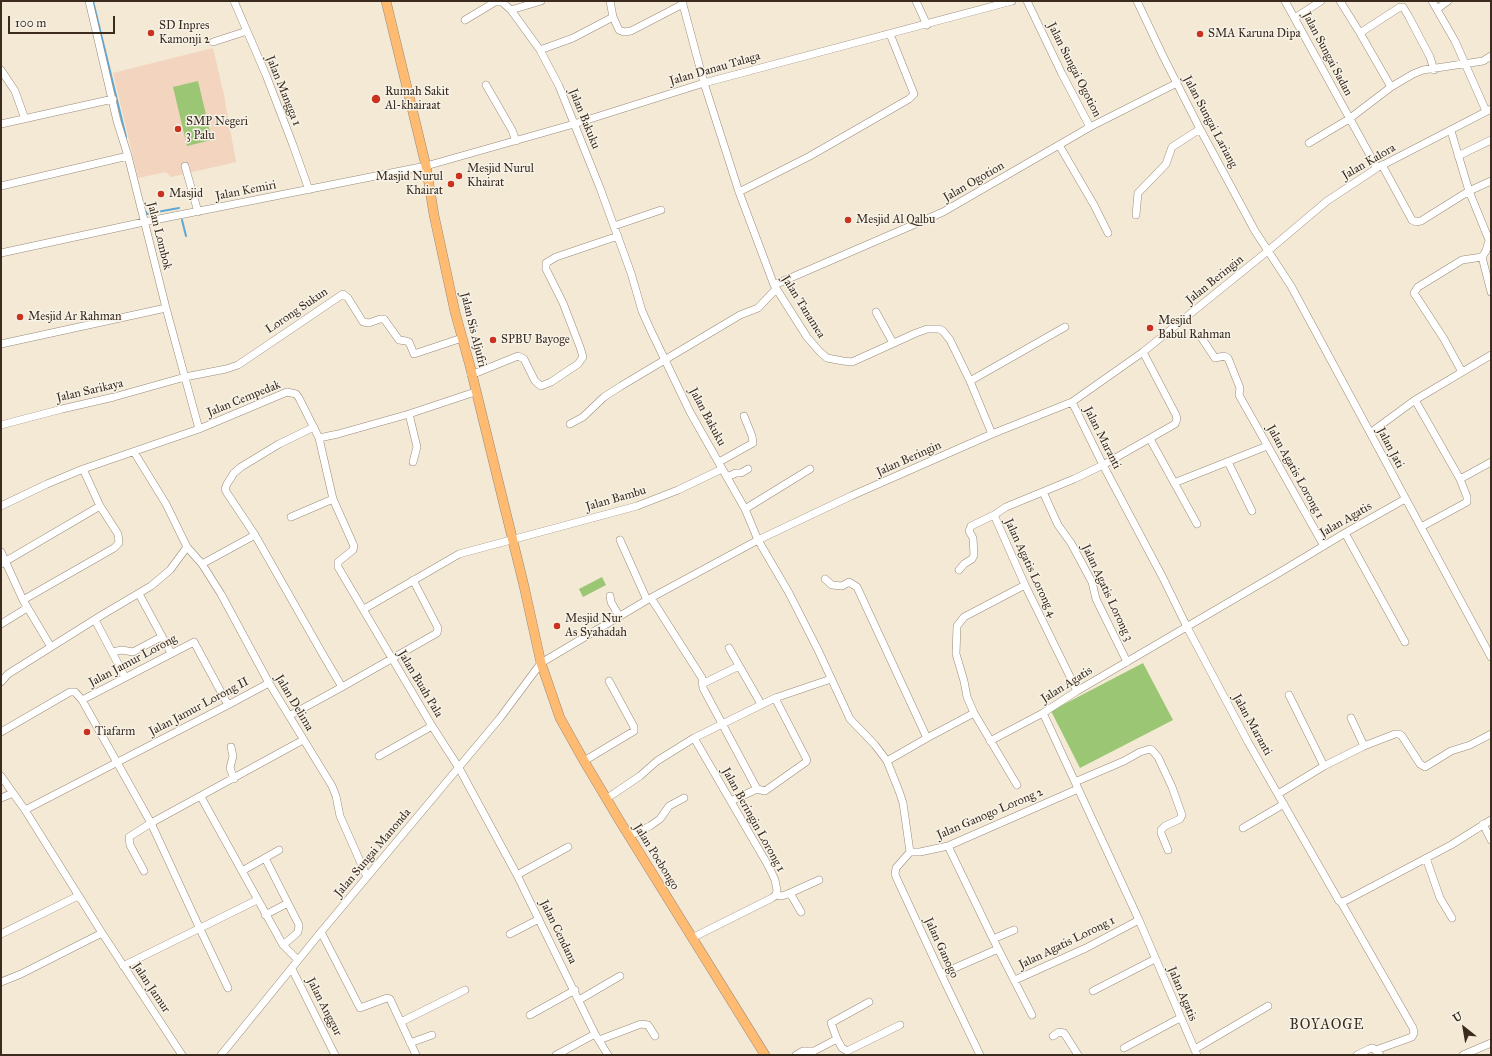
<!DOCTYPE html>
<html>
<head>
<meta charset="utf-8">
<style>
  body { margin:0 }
  #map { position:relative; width:1492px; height:1056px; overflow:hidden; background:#f4e9d5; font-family:"IM FELL Great Primer",serif }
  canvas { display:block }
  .frame { position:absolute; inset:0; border:2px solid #3b2a1e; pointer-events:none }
  .north { position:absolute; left:1444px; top:1008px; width:40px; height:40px; -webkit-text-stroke:3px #f7f3e8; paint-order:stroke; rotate:329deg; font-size:11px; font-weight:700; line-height:16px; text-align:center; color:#3b2a1e }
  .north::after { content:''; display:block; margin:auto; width:14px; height:18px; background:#3b2a1e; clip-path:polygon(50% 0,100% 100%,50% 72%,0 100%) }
  .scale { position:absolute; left:8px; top:16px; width:107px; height:18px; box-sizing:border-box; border:2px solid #3b2a1e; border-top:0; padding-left:5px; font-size:12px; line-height:14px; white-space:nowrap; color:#3b2a1e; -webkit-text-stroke:3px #f7f3e8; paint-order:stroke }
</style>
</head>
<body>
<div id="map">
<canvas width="1492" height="1056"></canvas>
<div class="frame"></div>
<div class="north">U</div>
<div class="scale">100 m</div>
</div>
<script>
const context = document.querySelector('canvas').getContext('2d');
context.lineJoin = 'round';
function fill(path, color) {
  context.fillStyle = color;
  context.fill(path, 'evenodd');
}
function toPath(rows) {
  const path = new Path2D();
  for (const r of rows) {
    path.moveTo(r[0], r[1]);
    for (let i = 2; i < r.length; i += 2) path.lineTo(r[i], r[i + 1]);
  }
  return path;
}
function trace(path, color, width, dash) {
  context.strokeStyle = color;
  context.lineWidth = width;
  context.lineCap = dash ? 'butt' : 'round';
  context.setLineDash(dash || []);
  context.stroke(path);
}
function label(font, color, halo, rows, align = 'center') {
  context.font = font + ' "IM FELL Great Primer",serif';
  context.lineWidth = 3;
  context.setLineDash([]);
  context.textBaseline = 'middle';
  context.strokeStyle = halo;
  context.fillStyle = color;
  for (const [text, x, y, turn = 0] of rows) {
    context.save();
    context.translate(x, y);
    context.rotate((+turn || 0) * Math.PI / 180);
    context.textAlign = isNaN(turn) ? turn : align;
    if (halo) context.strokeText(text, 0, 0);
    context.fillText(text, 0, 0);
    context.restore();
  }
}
fill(toPath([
  [213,48,224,95,236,162,171,177,166,172,138,178,113,73]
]), '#f3d4be');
fill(toPath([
  [198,81,212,140,187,146,173,87],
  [602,577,606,585,583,597,579,589],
  [1143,663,1173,720,1080,768,1051,711]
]), '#9bc673');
trace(toPath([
  [93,1,126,137],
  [146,212,146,214,179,208],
  [182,220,186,236]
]), '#5ea8d6', 2);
const minor = toPath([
  [89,1,117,121,128,156,166,308,199,429],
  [234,1,266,75,293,145,309,190],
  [541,1,511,10,540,50,559,86,600,188,631,273,642,311,652,333,690,412,745,509,758,540,789,593,818,650,850,719,875,745,887,761,899,791,903,803,910,852],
  [682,1,704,83,739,192,774,285,807,337,820,352,827,358,843,361,852,362,916,333,927,329,939,329,943,331,950,340,970,381,992,434],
  [916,1,927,25],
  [1027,1,1062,74,1090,127],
  [1137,1,1163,56,1200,129,1255,231,1291,286,1491,657],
  [1285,1,1377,168],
  [1340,1,1360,33],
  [1432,1,1455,41,1486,111],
  [1437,9,1448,1],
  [613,17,619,30,624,32,631,31,683,4],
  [1295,18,1321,1],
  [465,20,495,2,502,2,511,10],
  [213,42,247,31],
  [540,50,573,38,613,17,610,1],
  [1,70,15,91,25,119],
  [486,85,512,130,516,141],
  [1391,87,1360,33,1400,7,1403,7,1409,17,1430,57,1434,70],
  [1,124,113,99],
  [1451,131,1469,191,1489,240,1486,251,1482,257,1491,292],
  [1309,143,1349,119,1391,87,1413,74,1423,70,1483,61,1491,56],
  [1059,145,1094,205,1108,233],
  [1458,156,1491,140],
  [1382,165,1412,220,1416,222,1421,221,1469,191,1491,181],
  [185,166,198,212],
  [1,186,128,156],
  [739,192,810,156,909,99,914,94,890,34],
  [1136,215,1138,193,1166,164,1172,147,1200,129],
  [614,226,661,210],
  [1,253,144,222,426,166,574,124,704,83,1012,1],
  [774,285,943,212,1090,127,1177,83],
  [876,312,893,343],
  [1201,337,1215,358,1224,356,1228,358,1240,388,1239,395,1324,546],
  [1,344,166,308],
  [1462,372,1444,339,1414,293,1418,287,1462,260,1482,257],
  [471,375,518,356,524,359,535,381,541,386,551,382,578,364,583,357,580,347,563,303,546,269,546,263,556,257,618,236],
  [970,381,1065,327],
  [1415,400,1460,479,1491,462],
  [1072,402,1103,465,1163,578,1187,627,1248,742,1339,901,1341,902,1347,900,1451,845,1491,820],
  [409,414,417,447,413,462],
  [570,424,583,417,604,397,621,386,740,315,758,308,776,289],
  [1,425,62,409,114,397,185,377,226,369,238,365,343,294,348,298,363,322,369,323,380,319,384,319,399,340,406,341,409,342,414,354,462,338],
  [1370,433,1415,400,1491,355],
  [319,438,333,499,354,546,353,550,338,562,338,567,432,726,459,768,517,875,595,1034,608,1055],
  [1150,439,1197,524],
  [134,452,166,504,187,547,202,564,221,594,269,683,332,786,336,796,340,816,367,877],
  [719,462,753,443,752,436,744,416],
  [1228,462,1252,511],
  [727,477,736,473,741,473,748,469],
  [1174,483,1267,446],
  [1043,492,1058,525,1071,543,1092,582,1096,599,1127,662],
  [1,506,47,484,83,469,199,429,287,392,296,394,299,398,319,438,338,434,409,414,475,392],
  [745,509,810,469],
  [291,517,333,499],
  [1421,527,1467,502,1467,497,1460,479],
  [1345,533,1405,642],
  [255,535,227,493,225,489,227,484,234,473,241,467,279,444,314,427],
  [620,540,647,600],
  [1,552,23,600,51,647],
  [1,564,100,506,83,469],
  [202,564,255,535,322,653,342,687,289,716],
  [959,570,964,564,972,559,974,555,973,538,969,531,971,526,994,515],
  [825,579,832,585,842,586,849,582,857,587,927,738,887,761],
  [139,594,171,653],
  [610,596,611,602,619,616],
  [651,598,702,678,703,688,757,789],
  [23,600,114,548,119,543,118,534,100,506],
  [364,609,459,554,637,506,678,490,722,469],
  [95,620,125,677],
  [1,624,27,608],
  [729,648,761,704],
  [112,652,122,650,133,652,161,637],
  [1,682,8,674,102,615,151,586,170,570,187,547],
  [702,684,739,666],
  [342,687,437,633,438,628,413,580],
  [1077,691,1025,585,994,515,1006,507,1074,479,1103,465,1175,424,1177,419,1176,415,1143,352],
  [1289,695,1324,766],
  [82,700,151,823,200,929,228,988],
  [1351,718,1364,746],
  [1,732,70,692,75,692,82,700,194,642,228,705],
  [927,738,974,713],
  [990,741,1043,713],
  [231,747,233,756,230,768,234,779],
  [379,756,432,726],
  [584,761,634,731,634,727,609,681],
  [1,776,25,810,102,933,182,1055],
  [1075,782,1124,761,1140,752,1150,749,1152,750,1158,757,1172,787,1182,815,1180,819,1165,826,1161,830,1161,833,1168,850],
  [1017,785,974,713,967,697,964,681,956,654,957,626,964,617,1025,585],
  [1278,794,1324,766,1364,746,1395,734,1399,734,1402,736,1420,764,1425,767,1451,751,1470,745,1491,734],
  [201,797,283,945,298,960],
  [1,798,13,793],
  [606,799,640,776,657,761,694,738,775,698,831,679],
  [731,801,757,789,765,791,806,762,807,760,775,698],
  [25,810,228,705,269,683],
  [1483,824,1491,840],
  [1243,828,1284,804],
  [629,836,650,826,660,819,669,806,684,798],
  [948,846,993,939,1032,1015],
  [910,852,896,868,895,874,897,879,941,974,980,1055],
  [910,852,920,852,948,846,1078,789],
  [265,858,299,925,298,932,296,934,283,945],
  [1426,858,1440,898,1452,918],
  [144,871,130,845,129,837,151,823,303,740],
  [242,871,279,850],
  [517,875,568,847],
  [790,893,801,912],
  [776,895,782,896,790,893,819,880],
  [1341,902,1413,1028,1414,1033,1412,1037,1376,1050],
  [265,915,288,903],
  [321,932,360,1008,387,998,390,999,416,1055],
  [1,934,78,896],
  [510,934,539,919],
  [692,938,772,898,776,895,777,890,775,880,769,867,694,738],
  [993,939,1014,930],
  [123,966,257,900],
  [292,969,335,1055],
  [941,974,998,949],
  [1015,980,1086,948,1139,920],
  [1,982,21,974,102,933],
  [1093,991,1155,959],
  [579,1000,620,976],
  [530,1015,575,990],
  [401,1022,465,990],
  [1053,1036,1059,1032,1064,1033,1078,1055],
  [837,1039,842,1048,847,1051,900,1025],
  [599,1040,641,1024,648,1025,655,1036],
  [410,1043,432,1035],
  [1124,1048,1180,1018],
  [1195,1049,1268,1006],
  [221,1055,321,932,500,718,541,663,647,600,758,540,851,496,992,434,1072,402,1143,352,1269,250,1327,201,1377,168,1491,109],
  [556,1055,595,1034],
  [796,1055,803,1051,814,1051,837,1039,831,1023,869,1002],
  [1197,1055,1139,920,1043,713,1077,691,1277,574,1345,533,1405,499],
  [1357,1055,1369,1049,1373,1048,1380,1055],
  [1463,1055,1491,1043]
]);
const major = toPath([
  [386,1,426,166,434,215,455,312,470,366,524,586,541,663,560,718,584,761,621,823,765,1055]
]);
trace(minor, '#988a7a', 8);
trace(major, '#988a7a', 10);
trace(minor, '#fff', 7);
trace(major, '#ffbb71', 9);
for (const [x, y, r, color] of [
  [151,33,4,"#c8321e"],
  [1200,34,4,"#c8321e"],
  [376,99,5,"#c8321e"],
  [178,129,4,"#c8321e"],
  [459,176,4,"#c8321e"],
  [451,184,4,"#c8321e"],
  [161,194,4,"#c8321e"],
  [848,220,4,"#c8321e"],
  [20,317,4,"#c8321e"],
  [1150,328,4,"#c8321e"],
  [493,340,4,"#c8321e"],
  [557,626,4,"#c8321e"],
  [87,732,4,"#c8321e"]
]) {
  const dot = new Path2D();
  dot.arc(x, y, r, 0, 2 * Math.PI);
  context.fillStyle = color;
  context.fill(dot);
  trace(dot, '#f7f3e8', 1.5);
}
label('12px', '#3b2a1e', '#f7f3e8', [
  ["SD Inpres",159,26],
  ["Kamonji 2",159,40],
  ["SMA Karuna Dipa",1208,34],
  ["Rumah Sakit",385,92],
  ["Al-khairaat",385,106],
  ["SMP Negeri",186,122],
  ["3 Palu",186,136],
  ["Mesjid Nurul",467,169],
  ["Khairat",467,183],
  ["Masjid Nurul",443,177,"right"],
  ["Khairat",443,191,"right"],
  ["Masjid",169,194],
  ["Mesjid Al Qalbu",856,220],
  ["Mesjid Ar Rahman",28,317],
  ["Mesjid",1158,321],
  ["Babul Rahman",1158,335],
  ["SPBU Bayoge",501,340],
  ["Mesjid Nur",565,619],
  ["As Syahadah",565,633],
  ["Tiafarm",95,732]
], 'left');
label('12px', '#3b2a1e', '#f7f3e8', [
  ["Jalan Sungai Sadan",1327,54,62],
  ["Jalan Danau Talaga",715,69,-16],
  ["Jalan Sungai Ogotion",1074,70,63],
  ["Jalan Mangga 1",283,91,68],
  ["Jalan Bakuku",584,119,68],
  ["Jalan Sungai Lariang",1210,122,62],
  ["Jalan Kalora",1369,162,-30],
  ["Jalan Ogotion",974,182,-30],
  ["Jalan Kemiri",246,191,-11],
  ["Jalan Lombok",159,236,76],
  ["Jalan Beringin",1215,280,-39],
  ["Jalan Tanamea",803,307,58],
  ["Lorong Sukun",297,311,-34],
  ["Jalan Sis Aljufri",473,330,76],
  ["Jalan Sarikaya",90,391,-13],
  ["Jalan Cempedak",244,399,-22],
  ["Jalan Bakuku",707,417,62],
  ["Jalan Maranti",1102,438,63],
  ["Jalan Jati",1390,448,62],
  ["Jalan Beringin",909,459,-24],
  ["Jalan Agatis Lorong 1",1295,472,61],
  ["Jalan Bambu",616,499,-16],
  ["Jalan Agatis",1346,520,-30],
  ["Jalan Agatis Lorong 4",1030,568,65],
  ["Jalan Agatis Lorong 3",1107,593,65],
  ["Jalan Jamur Lorong",133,661,-28],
  ["Jalan Buah Pala",420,684,59],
  ["Jalan Agatis",1067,685,-32],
  ["Jalan Delima",294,703,59],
  ["Jalan Jamur Lorong II",199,707,-28],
  ["Jalan Maranti",1252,725,61],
  ["Jalan Ganogo Lorong 2",990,814,-23],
  ["Jalan Beringin Lorong 1",753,820,61],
  ["Jalan Sungai Manonda",373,853,-50],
  ["Jalan Poebongo",656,857,58],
  ["Jalan Cendana",558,932,64],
  ["Jalan Agatis Lorong 1",1067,943,-26],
  ["Jalan Ganogo",941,948,65],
  ["Jalan Jamur",151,988,56],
  ["Jalan Agatis",1182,994,67],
  ["Jalan Anggur",324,1007,63]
]);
context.letterSpacing = '1px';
label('14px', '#3b2a1e', '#f7f3e8', [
  ["BOYAOGE",1327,1026]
]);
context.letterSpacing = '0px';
</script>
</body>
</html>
